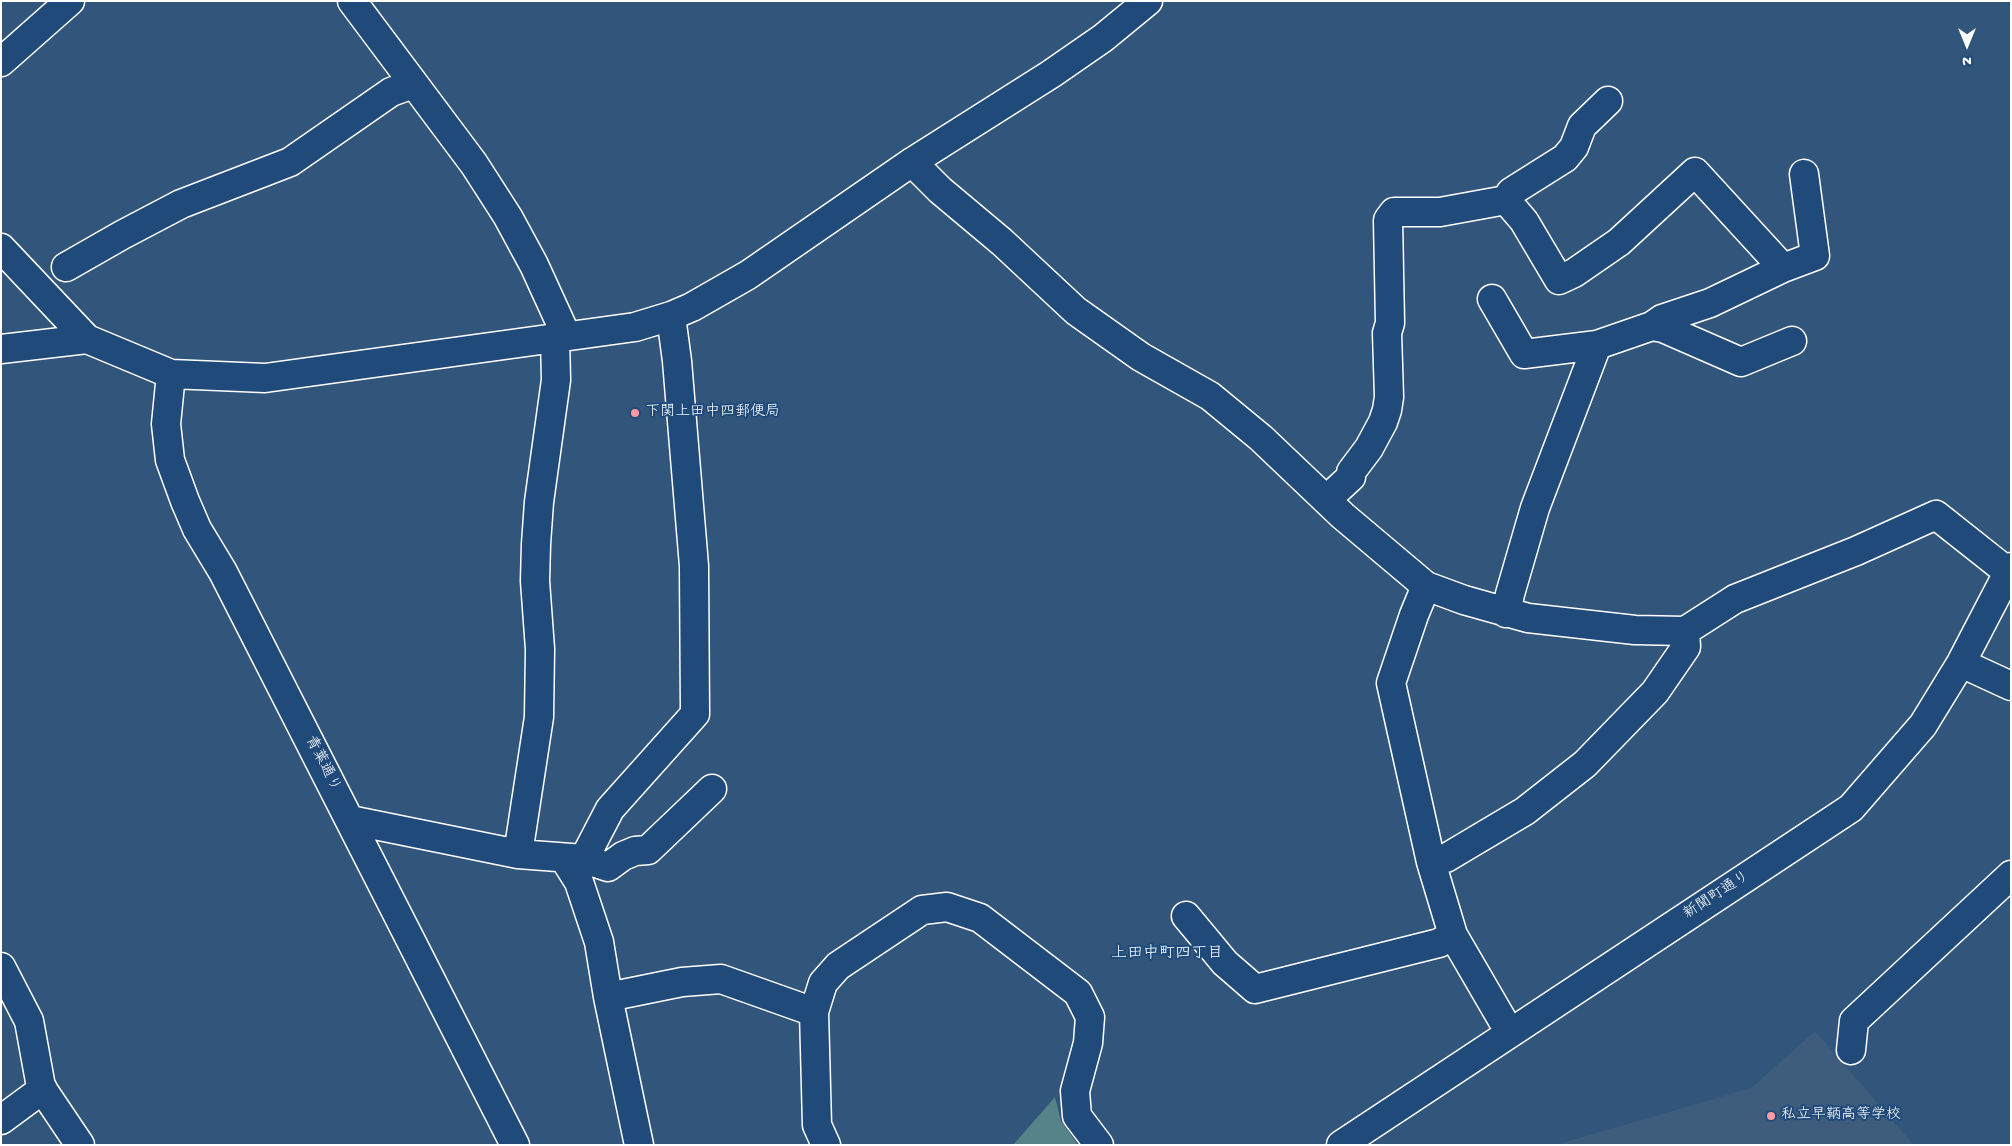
<!DOCTYPE html>
<meta charset="utf-8">
<style>
body{margin:0}
#map{position:relative;width:2012px;height:1146px;overflow:hidden;background:#31557b;font-family:"Gochi Hand",sans-serif}
canvas{display:block}
.frame{position:absolute;inset:0;border:2px solid #fff;pointer-events:none}
.north{position:absolute;left:1942px;top:20px;width:50px;height:50px;-webkit-text-stroke:4px #1f4a7a;paint-order:stroke;rotate:180deg;font-size:14px;font-weight:700;line-height:20px;text-align:center;color:#fff}
.north::after{content:'';display:block;margin:auto;width:18px;height:22px;background:#fff;clip-path:polygon(50% 0,100% 100%,50% 72%,0 100%)}
</style>
<div id="map">
<canvas width="2012" height="1146"></canvas>
<div class="frame"></div>
<div class="north">N</div>
</div>
<script>
const g = document.querySelector('canvas').getContext('2d');
g.lineJoin = 'round';
function paint(path, color) { g.fillStyle = color; g.fill(path, 'evenodd'); }
const toPath = rows => new Path2D(rows.map(r => 'M' + r).join(''));
function strokePath(path, color, width, dash) { g.strokeStyle = color; g.lineWidth = width; g.lineCap = dash ? 'butt' : 'round'; g.setLineDash(dash || []); g.stroke(path); }
function write(font, color, halo, rows, align = 'center') {
  g.font = font + ' "Gochi Hand","Klee One",sans-serif'; g.lineWidth = 4; g.setLineDash([]); g.textBaseline = 'middle'; g.strokeStyle = halo; g.fillStyle = color; for (const [text, x, y, turn = 0] of rows) {
    g.save(); g.translate(x, y); g.rotate((+turn || 0) * Math.PI / 180); g.textAlign = isNaN(turn) ? turn : align; if (halo) g.strokeText(text, 0, 0); g.fillText(text, 0, 0); g.restore();
  }
}
paint(toPath([
 [1815,1031,1914,1145,1555,1145,1751,1088]
]), '#3e5c7c');
paint(toPath([
 [1055,1097,1061,1121,1078,1145,1013,1145]
]), '#56828a');
const minor = toPath([
 [352,1,474,164,508,217,534,265,566,335],
 [1,62,70,1],
 [912,162,940,190,1002,242,1076,311,1141,357,1210,396,1261,438,1343,516,1426,586,1464,600,1528,618,1635,630,1685,631,1735,599,1856,551,1936,515,2008,572],
 [1506,200,1511,192,1565,158,1574,147,1582,126,1608,101],
 [1,248,87,339,171,374,265,378,635,327,671,316,692,307,748,275,912,162,1051,74,1103,38,1148,1],
 [66,267,122,235,181,204,290,162,391,92,413,84],
 [1783,268,1815,256,1804,174],
 [1652,326,1663,328,1741,362,1792,341],
 [1,349,87,339],
 [171,374,166,424,170,460,185,501,197,529,223,572,515,1145],
 [1326,500,1351,477,1351,472,1369,448,1383,422,1387,410,1389,397,1387,333,1390,323,1388,220,1394,212,1440,212,1506,200,1524,221,1559,280,1574,273,1619,242,1695,172,1783,268,1710,303,1662,319,1652,326,1597,345,1524,354,1492,299],
 [1426,586,1414,615,1391,683,1431,862,1453,935,1510,1033],
 [1506,613,1510,594,1535,508,1597,345],
 [1961,663,2011,686],
 [350,820,518,854,584,859,608,867,623,856,635,851,648,850,712,789],
 [518,854,539,717,540,649,535,581,536,544,539,502,556,380,555,337],
 [564,858,579,882,599,942,608,997,639,1145],
 [584,859,610,809,695,714,694,566,677,361,671,316],
 [1431,862,1446,858,1525,811,1585,764,1655,692,1686,647,1685,631],
 [1186,916,1225,963,1255,989,1439,943,1453,935],
 [1,967,29,1021,41,1087,80,1145],
 [608,997,682,982,721,979,814,1012],
 [1851,1050,1854,1021,2011,875],
 [1,1120,43,1089],
 [826,1145,817,1125,814,1012,823,983,838,966,922,910,947,907,980,918,1078,993,1090,1017,1088,1043,1075,1091,1077,1116,1099,1145],
 [1341,1145,1851,808,1923,725,1961,663,2011,567]
]);
strokePath(minor, '#fff', 31);
strokePath(minor, '#1f4a7a', 28);
for (const [x, y, r, color] of [
 [635,413,5,"#ff9aa2"],
 [1771,1116,5,"#ff9aa2"]
]) { const dot = new Path2D(); dot.arc(x, y, r, 0, 2 * Math.PI); g.fillStyle = color; g.fill(dot); strokePath(dot, '#1f4a7a', 2); }
write('15px', '#fff', '#1f4a7a', [
 ["下関上田中四郵便局",645,413],
 ["私立早鞆高等学校",1781,1116]
], 'left');
write('15px', '#fff', '#1f4a7a', [
 ["青葉通り",322,764,63],
 ["新聞町通り",1717,896,-33]
]);
write('16px', '#fff', '#1f4a7a', [
 ["上田中町四丁目",1167,955]
]);
</script>
